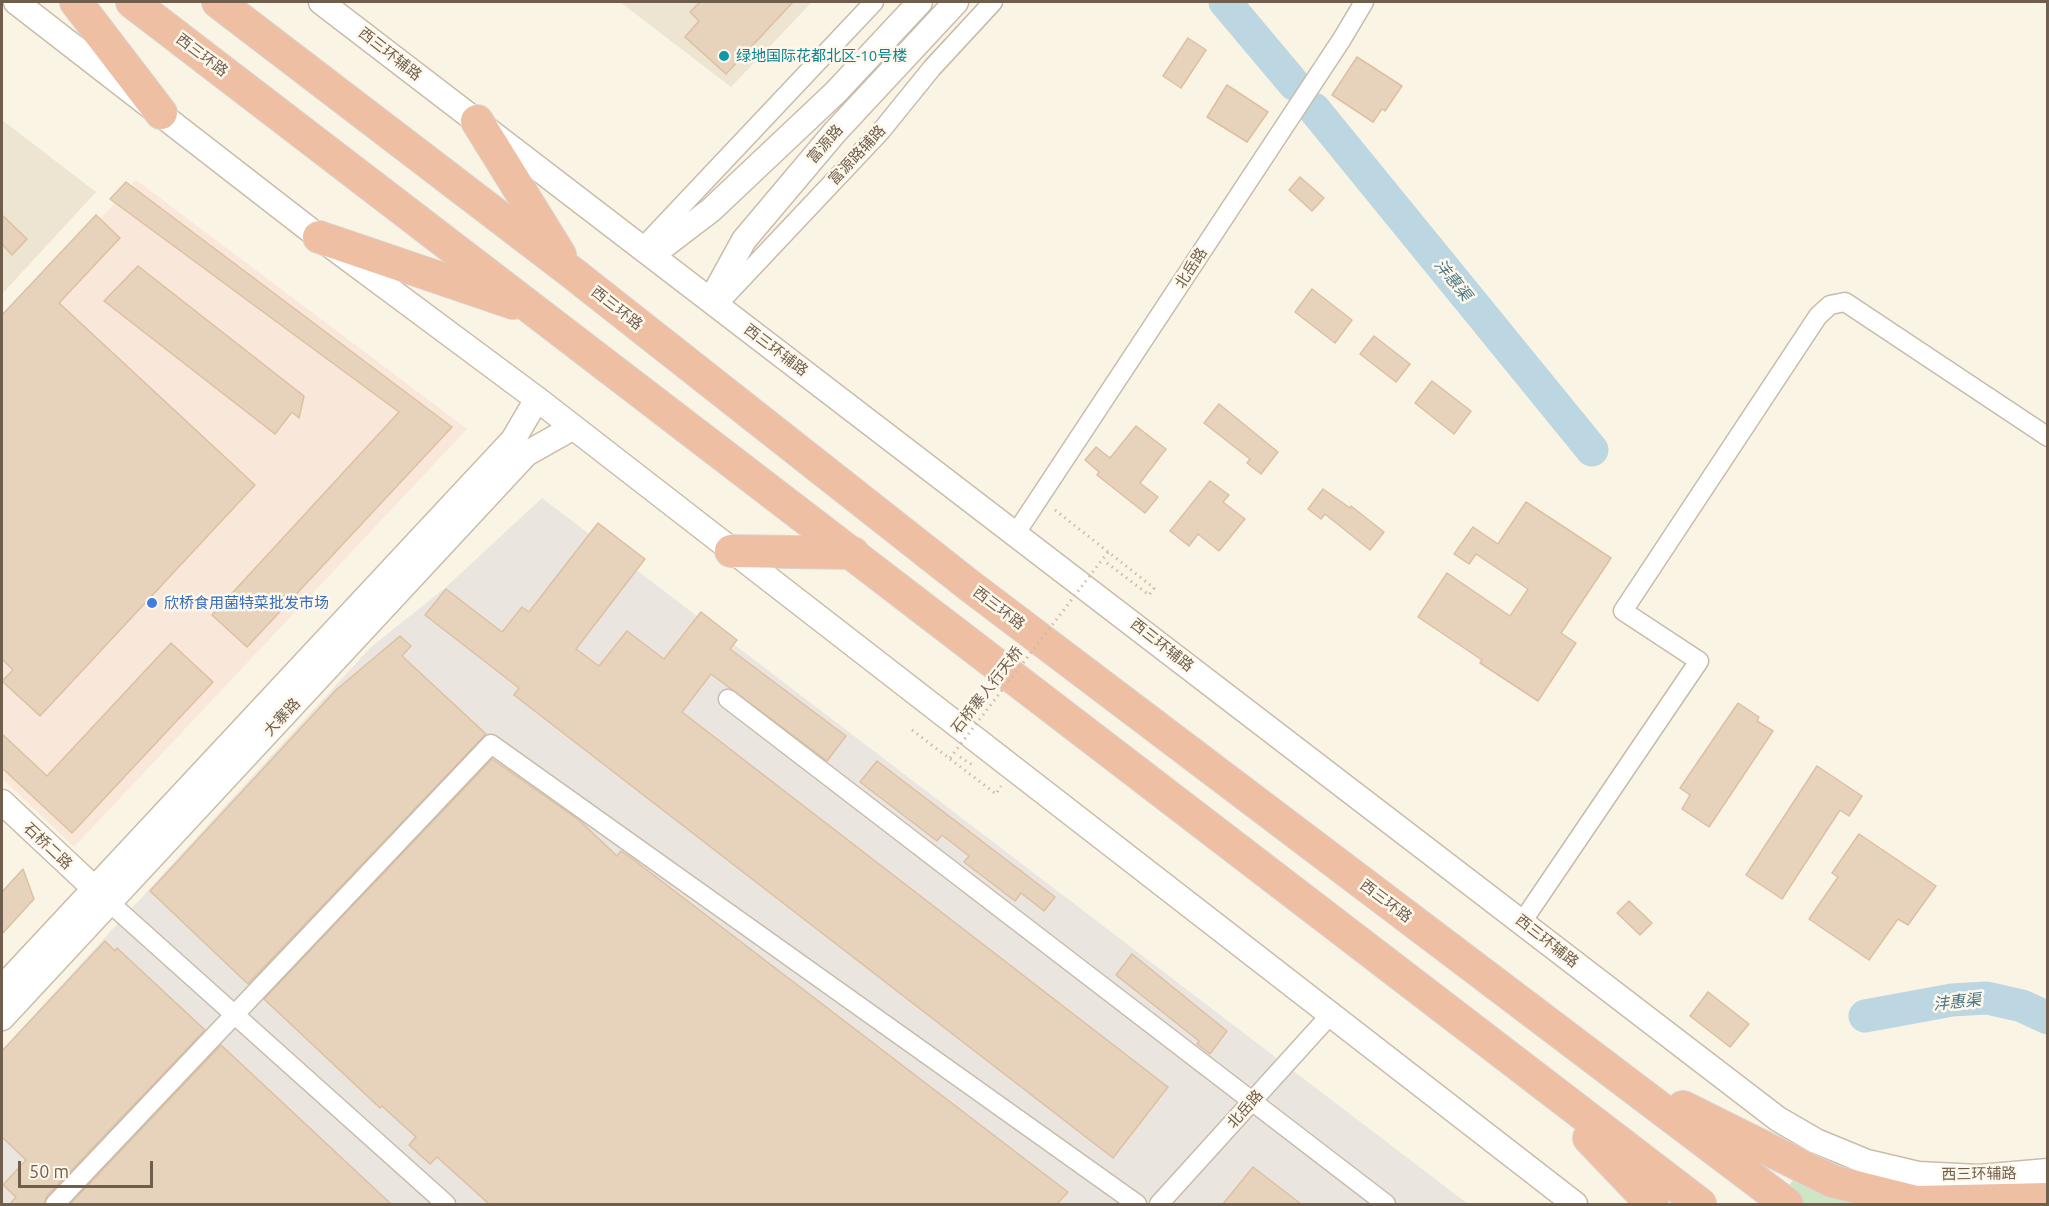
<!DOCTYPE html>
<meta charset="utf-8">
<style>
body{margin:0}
#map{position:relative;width:2049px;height:1206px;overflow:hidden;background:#faf4e5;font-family:Ubuntu,sans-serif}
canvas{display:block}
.frame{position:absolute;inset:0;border:3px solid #705e4d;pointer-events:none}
.scale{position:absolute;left:18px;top:1161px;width:135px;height:27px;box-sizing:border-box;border:3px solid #705e4d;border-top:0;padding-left:8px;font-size:18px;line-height:21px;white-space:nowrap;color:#705e4d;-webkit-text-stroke:4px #fdf8eb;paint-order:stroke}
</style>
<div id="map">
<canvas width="2049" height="1206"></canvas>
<div class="frame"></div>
<div class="scale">50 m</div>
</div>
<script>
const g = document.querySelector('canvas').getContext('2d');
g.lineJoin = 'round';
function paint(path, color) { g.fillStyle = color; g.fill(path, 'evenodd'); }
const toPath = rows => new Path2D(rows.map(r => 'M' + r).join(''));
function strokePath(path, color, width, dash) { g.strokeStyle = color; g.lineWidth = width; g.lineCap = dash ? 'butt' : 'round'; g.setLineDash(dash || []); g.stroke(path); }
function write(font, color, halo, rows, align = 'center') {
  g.font = font + ' Ubuntu,"Noto Sans SC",sans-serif'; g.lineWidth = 5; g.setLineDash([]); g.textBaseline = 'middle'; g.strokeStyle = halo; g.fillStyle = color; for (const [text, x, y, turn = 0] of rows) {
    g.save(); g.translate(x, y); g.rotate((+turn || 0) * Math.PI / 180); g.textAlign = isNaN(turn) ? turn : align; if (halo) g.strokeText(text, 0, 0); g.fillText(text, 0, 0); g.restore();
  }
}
paint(toPath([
 [620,2,812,2,731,87],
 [2,120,96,192,2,294]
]), '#eee4d2');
paint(toPath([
 [136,180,467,429,74,847,2,778,2,327]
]), '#f9e7da');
paint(toPath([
 [542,498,1468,1204,2,1204,2,1050,371,647,445,588]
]), '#eae6df');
paint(toPath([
 [1793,1180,1863,1204,1776,1204]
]), '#cfe6c5');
strokePath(toPath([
 [1225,2,1294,84],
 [1314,109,1592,450],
 [1865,1016,1952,1000,1987,998,2022,1006,2048,1018]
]), '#bcd7e1', 33);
const building = toPath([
 [700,2,793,2,726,74,685,37,699,21,690,12,700,2],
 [1188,38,1206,50,1181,88,1163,76,1188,38],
 [1357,57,1402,86,1385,111,1382,109,1373,122,1332,95,1357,57],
 [1227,85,1268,112,1247,142,1207,117,1227,85],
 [1300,177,1324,198,1312,211,1289,190,1300,177],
 [126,182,452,427,247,647,212,615,399,412,110,199,126,182],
 [2,215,27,239,12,255,2,244,2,215],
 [96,215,120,238,59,303,255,485,40,716,2,681,13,670,2,659,2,315,96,215],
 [138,266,304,396,299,418,292,412,275,434,104,301,138,266],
 [1312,289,1352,320,1335,343,1295,312,1312,289],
 [1374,336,1410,364,1396,382,1360,354,1374,336],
 [1432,381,1471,411,1454,434,1415,403,1432,381],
 [1219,404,1278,452,1261,474,1247,463,1250,459,1204,423,1219,404],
 [1136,426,1166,449,1140,483,1158,497,1145,513,1097,475,1099,472,1085,460,1096,447,1110,458,1136,426],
 [1210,481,1229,495,1223,502,1245,519,1219,551,1198,534,1189,546,1170,531,1210,481],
 [1323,489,1350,508,1351,506,1384,532,1370,550,1325,514,1321,519,1308,509,1323,489],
 [1526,502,1611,558,1561,633,1576,643,1538,701,1480,663,1482,660,1418,617,1447,573,1510,616,1528,589,1476,554,1469,564,1454,554,1473,527,1498,544,1526,502],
 [598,523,645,559,576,649,599,666,627,631,664,659,701,612,737,640,730,649,846,736,827,761,711,674,682,712,1168,1087,1113,1158,514,695,519,688,425,615,446,589,502,632,522,607,529,612,598,523],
 [400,636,411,646,402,656,486,734,248,984,150,891,336,690,400,636],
 [171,643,213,682,72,833,2,768,2,734,47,776,171,643],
 [1738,703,1759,717,1757,721,1773,731,1709,827,1682,809,1690,795,1680,788,1738,703],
 [492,759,579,820,617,856,621,851,634,860,1068,1192,1057,1204,489,1204,437,1157,430,1164,409,1145,416,1137,382,1106,380,1108,264,999,492,759],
 [877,761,1055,897,1044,911,1021,893,1015,901,964,862,969,856,942,835,937,841,860,782,877,761],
 [1817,766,1862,796,1849,816,1840,810,1782,899,1746,875,1817,766],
 [1859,834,1936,886,1908,925,1898,919,1869,960,1809,919,1838,877,1832,873,1859,834],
 [23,869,34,899,2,934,2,892,23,869],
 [1629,901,1652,923,1640,935,1617,913,1629,901],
 [105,941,115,951,117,948,205,1030,47,1196,44,1204,10,1204,16,1197,3,1185,26,1160,2,1137,2,1051,105,941],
 [1132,954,1227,1031,1210,1054,1197,1044,1199,1041,1116,975,1132,954],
 [1708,992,1749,1024,1730,1047,1690,1016,1708,992],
 [221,1045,391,1204,70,1204,221,1045],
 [1253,1167,1301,1204,1223,1204,1253,1167]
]);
paint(building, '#e7d2bb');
strokePath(building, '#ddc0a2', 1.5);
const street = toPath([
 [642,248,874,2],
 [717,305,881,131,932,68,993,2],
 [1016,533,1342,39,1364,2],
 [728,699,1386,1204],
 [101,895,446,1204],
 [1522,922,1699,661,1623,611,1818,316,1830,305,1845,302,2048,437],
 [55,1204,491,744,1137,1204],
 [1159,1204,1332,1013]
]);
const secondary = toPath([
 [16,2,319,237,537,399,1575,1204],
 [321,2,1778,1119,1816,1141,1867,1162,1918,1174,1979,1177,2048,1171],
 [652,255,711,210,836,92,920,2],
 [711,300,744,240,835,132,956,2],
 [2,802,95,889],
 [2,988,513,440,537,399],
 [2,1018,526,454,572,428]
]);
const highway = toPath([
 [76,2,161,113],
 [132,2,1700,1204],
 [218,2,570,271,970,586,1787,1204],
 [477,121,560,255],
 [319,237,513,303],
 [731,551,853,553],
 [1683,1107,1832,1181,1916,1202,2048,1199],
 [1589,1138,1652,1204]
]);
strokePath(street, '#c7bbab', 21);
strokePath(secondary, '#cabca9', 27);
strokePath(highway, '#dad5d1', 34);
strokePath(toPath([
 [1055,510,1154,588,1149,595,1107,563],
 [912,730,996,794,1001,786],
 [960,757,974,766]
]), '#d1bba3', 3, [1.5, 4.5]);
strokePath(street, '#fff', 18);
strokePath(secondary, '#fff', 24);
strokePath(highway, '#eebfa3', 32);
strokePath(toPath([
 [950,758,1109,551]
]), '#d1bba3', 3, [1.5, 4.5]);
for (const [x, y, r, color] of [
 [724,56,6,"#0f9aa8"],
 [152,603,6,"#3f7fe0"]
]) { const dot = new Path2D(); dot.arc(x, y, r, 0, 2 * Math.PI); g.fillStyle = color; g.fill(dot); strokePath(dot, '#fdf8eb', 2); }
write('15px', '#705e4d', '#fdf8eb', [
 ["西三环辅路",390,54,38],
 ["西三环路",202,55,37],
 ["富源路",825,144,-49],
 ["富源路辅路",857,155,-47],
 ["北岳路",1191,268,-57],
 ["西三环路",617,308,38],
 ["西三环辅路",776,350,37],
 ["西三环路",999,608,37],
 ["西三环辅路",1162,645,38],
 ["石桥寨人行天桥",987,690,-52],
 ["大寨路",282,717,-47],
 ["石桥二路",48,846,43],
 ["西三环路",1386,901,37],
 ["西三环辅路",1547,941,38],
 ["北岳路",1245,1109,-48],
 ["西三环辅路",1979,1174,-1]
]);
write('15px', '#0d838f', '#fdf8eb', [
 ["绿地国际花都北区-10号楼",736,56]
], 'left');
write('15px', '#366cbe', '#fdf8eb', [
 ["欣桥食用菌特菜批发市场",164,603]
], 'left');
write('italic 16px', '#4c7788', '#fdf8eb', [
 ["沣惠渠",1453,280,51],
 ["沣惠渠",1957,1002,-6]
]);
</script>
